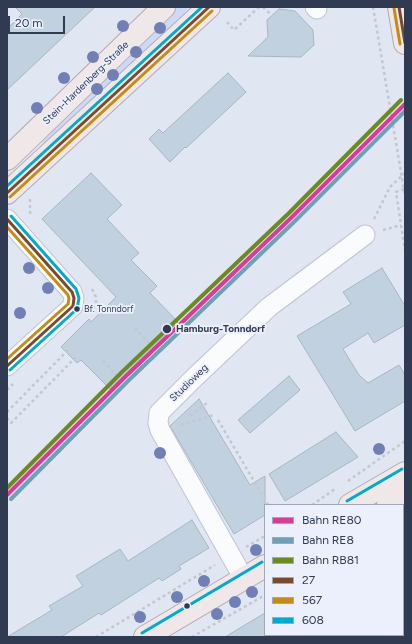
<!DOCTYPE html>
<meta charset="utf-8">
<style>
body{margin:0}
#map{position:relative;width:412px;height:644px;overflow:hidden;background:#e0e6f2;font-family:Figtree,sans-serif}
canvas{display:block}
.frame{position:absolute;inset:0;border:8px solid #303a51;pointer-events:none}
.legend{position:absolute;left:264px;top:504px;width:140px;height:132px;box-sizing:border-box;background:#ebf0fc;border:1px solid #a0a7b8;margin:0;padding:5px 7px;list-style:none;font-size:12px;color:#303a51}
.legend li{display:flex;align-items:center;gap:8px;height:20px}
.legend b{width:20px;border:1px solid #a0a7b8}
.scale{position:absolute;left:8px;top:16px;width:57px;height:18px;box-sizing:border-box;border:2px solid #303a51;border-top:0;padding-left:5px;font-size:12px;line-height:14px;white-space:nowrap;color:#303a51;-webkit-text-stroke:3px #ebf0fc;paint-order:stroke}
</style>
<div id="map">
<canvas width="412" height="644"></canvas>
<div class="frame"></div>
<ul class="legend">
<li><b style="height:5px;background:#d83c96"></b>Bahn RE80</li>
<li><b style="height:5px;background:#6ea0b6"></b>Bahn RE8</li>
<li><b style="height:5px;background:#6a8a22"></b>Bahn RB81</li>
<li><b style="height:5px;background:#7a4b2a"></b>27</li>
<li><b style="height:5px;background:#c58b14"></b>567</li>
<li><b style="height:5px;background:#00a9ce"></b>608</li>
</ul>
<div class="scale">20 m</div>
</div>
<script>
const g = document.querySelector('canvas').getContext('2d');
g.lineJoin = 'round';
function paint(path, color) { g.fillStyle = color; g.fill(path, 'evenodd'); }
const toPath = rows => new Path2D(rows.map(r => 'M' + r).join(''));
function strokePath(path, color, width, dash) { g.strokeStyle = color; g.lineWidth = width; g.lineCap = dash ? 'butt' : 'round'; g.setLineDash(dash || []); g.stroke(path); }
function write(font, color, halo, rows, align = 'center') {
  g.font = font + ' Figtree,sans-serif'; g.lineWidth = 3.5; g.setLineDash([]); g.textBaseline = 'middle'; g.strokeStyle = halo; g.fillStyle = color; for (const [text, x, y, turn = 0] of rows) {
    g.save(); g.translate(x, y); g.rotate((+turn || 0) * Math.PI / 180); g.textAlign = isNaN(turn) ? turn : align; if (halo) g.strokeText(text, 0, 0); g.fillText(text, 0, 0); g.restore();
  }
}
paint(toPath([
 [176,7,189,7,176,23,44,143,37,140]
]), '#cddaf7');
const building = toPath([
 [15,7,95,7,7,90,7,29,22,14,15,7],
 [279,9,295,11,313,30,314,45,301,57,248,56,268,37,267,20,279,9],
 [228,73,246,92,186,148,185,147,170,162,149,139,159,129,163,133,228,73],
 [91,173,122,205,107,219,139,253,131,260,157,286,150,293,178,322,110,389,81,360,77,363,61,347,89,319,91,322,116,297,42,219,91,173],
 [382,268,405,306,405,325,374,343,368,333,343,349,359,375,368,383,399,365,405,375,405,401,355,431,297,336,351,304,343,292,382,268],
 [289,376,300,390,250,433,238,420,289,376],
 [199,399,250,485,265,476,265,515,234,534,170,426,199,399],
 [336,432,358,457,285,501,269,474,336,432],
 [192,520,209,548,179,566,181,569,162,581,159,578,101,615,99,613,61,637,7,637,52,610,49,606,83,586,76,576,120,549,128,561,192,520],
 [265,613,265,637,225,637,265,613]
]);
paint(building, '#c2d1e0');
strokePath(building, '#a9b5c3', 1);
const minor = toPath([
 [315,7,317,9],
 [7,219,72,292,74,298,73,306,7,366],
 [244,579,160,430,158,423,159,413,194,378,269,307,365,235]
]);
const major = toPath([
 [399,7,405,43],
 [7,159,164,7],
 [7,193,209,7],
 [350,505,405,473],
 [388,505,405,497],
 [145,637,265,566]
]);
strokePath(minor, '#bcc4d5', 21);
strokePath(major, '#b6aab0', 24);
strokePath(toPath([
 [263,7,268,12,273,15],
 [373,7,405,196],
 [227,22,234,30,259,7],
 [404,189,396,192,405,251],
 [30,199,30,212,31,216],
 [374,219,390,187],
 [383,230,401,225],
 [92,289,96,297,96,302,93,307],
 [135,328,152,346],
 [103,361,119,378],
 [7,390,13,384],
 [7,412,68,350],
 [190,416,207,403],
 [7,418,11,423,76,357],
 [218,420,268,505],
 [181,425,214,415],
 [348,481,405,441],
 [312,505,335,489],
 [403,523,405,523],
 [246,547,265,536],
 [96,637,215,565],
 [192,637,265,595]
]), '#c4c8cd', 2.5, [3, 3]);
strokePath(minor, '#fafbfd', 19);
strokePath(major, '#efe7e8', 22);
strokePath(toPath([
 [390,187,405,173]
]), '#c4c8cd', 2.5, [3, 3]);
strokePath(toPath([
 [399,7,405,43],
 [7,193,209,7],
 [7,219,72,292,74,298,73,306,7,366]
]), '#7a4b2a', 3);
strokePath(toPath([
 [394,8,400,44],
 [10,197,212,11],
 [7,227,68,295,69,299,68,304,7,359]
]), '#c58b14', 3);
strokePath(toPath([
 [7,186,202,7],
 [10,370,77,309,79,298,76,289,11,216],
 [347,501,402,469],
 [142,633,262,562]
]), '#00a9ce', 3);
strokePath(toPath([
 [7,495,126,376,291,218,405,104]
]), '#d83c96', 4);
strokePath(toPath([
 [11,499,129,380,294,222,405,111]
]), '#6ea0b6', 4);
strokePath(toPath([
 [7,488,122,372,288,214,401,100]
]), '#6a8a22', 4);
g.fillStyle = '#7080b6';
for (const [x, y] of [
 [123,26],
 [160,28],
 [136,52],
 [93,57],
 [113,75],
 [64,78],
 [97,89],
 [37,108],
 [29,268],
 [48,288],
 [20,313],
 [379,449],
 [160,453],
 [256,550],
 [204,581],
 [252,592],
 [177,597],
 [235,602],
 [217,614],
 [140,617]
]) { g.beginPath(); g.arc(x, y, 6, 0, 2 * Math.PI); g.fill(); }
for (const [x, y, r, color] of [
 [77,309,3.5,"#303a51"],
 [167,329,5,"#303a51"],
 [187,606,3.5,"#303a51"]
]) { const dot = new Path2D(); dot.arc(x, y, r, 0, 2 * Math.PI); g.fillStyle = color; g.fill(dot); strokePath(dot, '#ebf0fc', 1.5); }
write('9px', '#303a51', '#ebf0fc', [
 ["Bf. Tonndorf",84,309]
], 'left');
write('10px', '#303a51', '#ebf0fc', [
 ["Stein-Hardenberg-Straße",86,83,-44],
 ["Studioweg",189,383,-44]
]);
write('bold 10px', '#303a51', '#ebf0fc', [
 ["Hamburg-Tonndorf",176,329]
], 'left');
</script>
